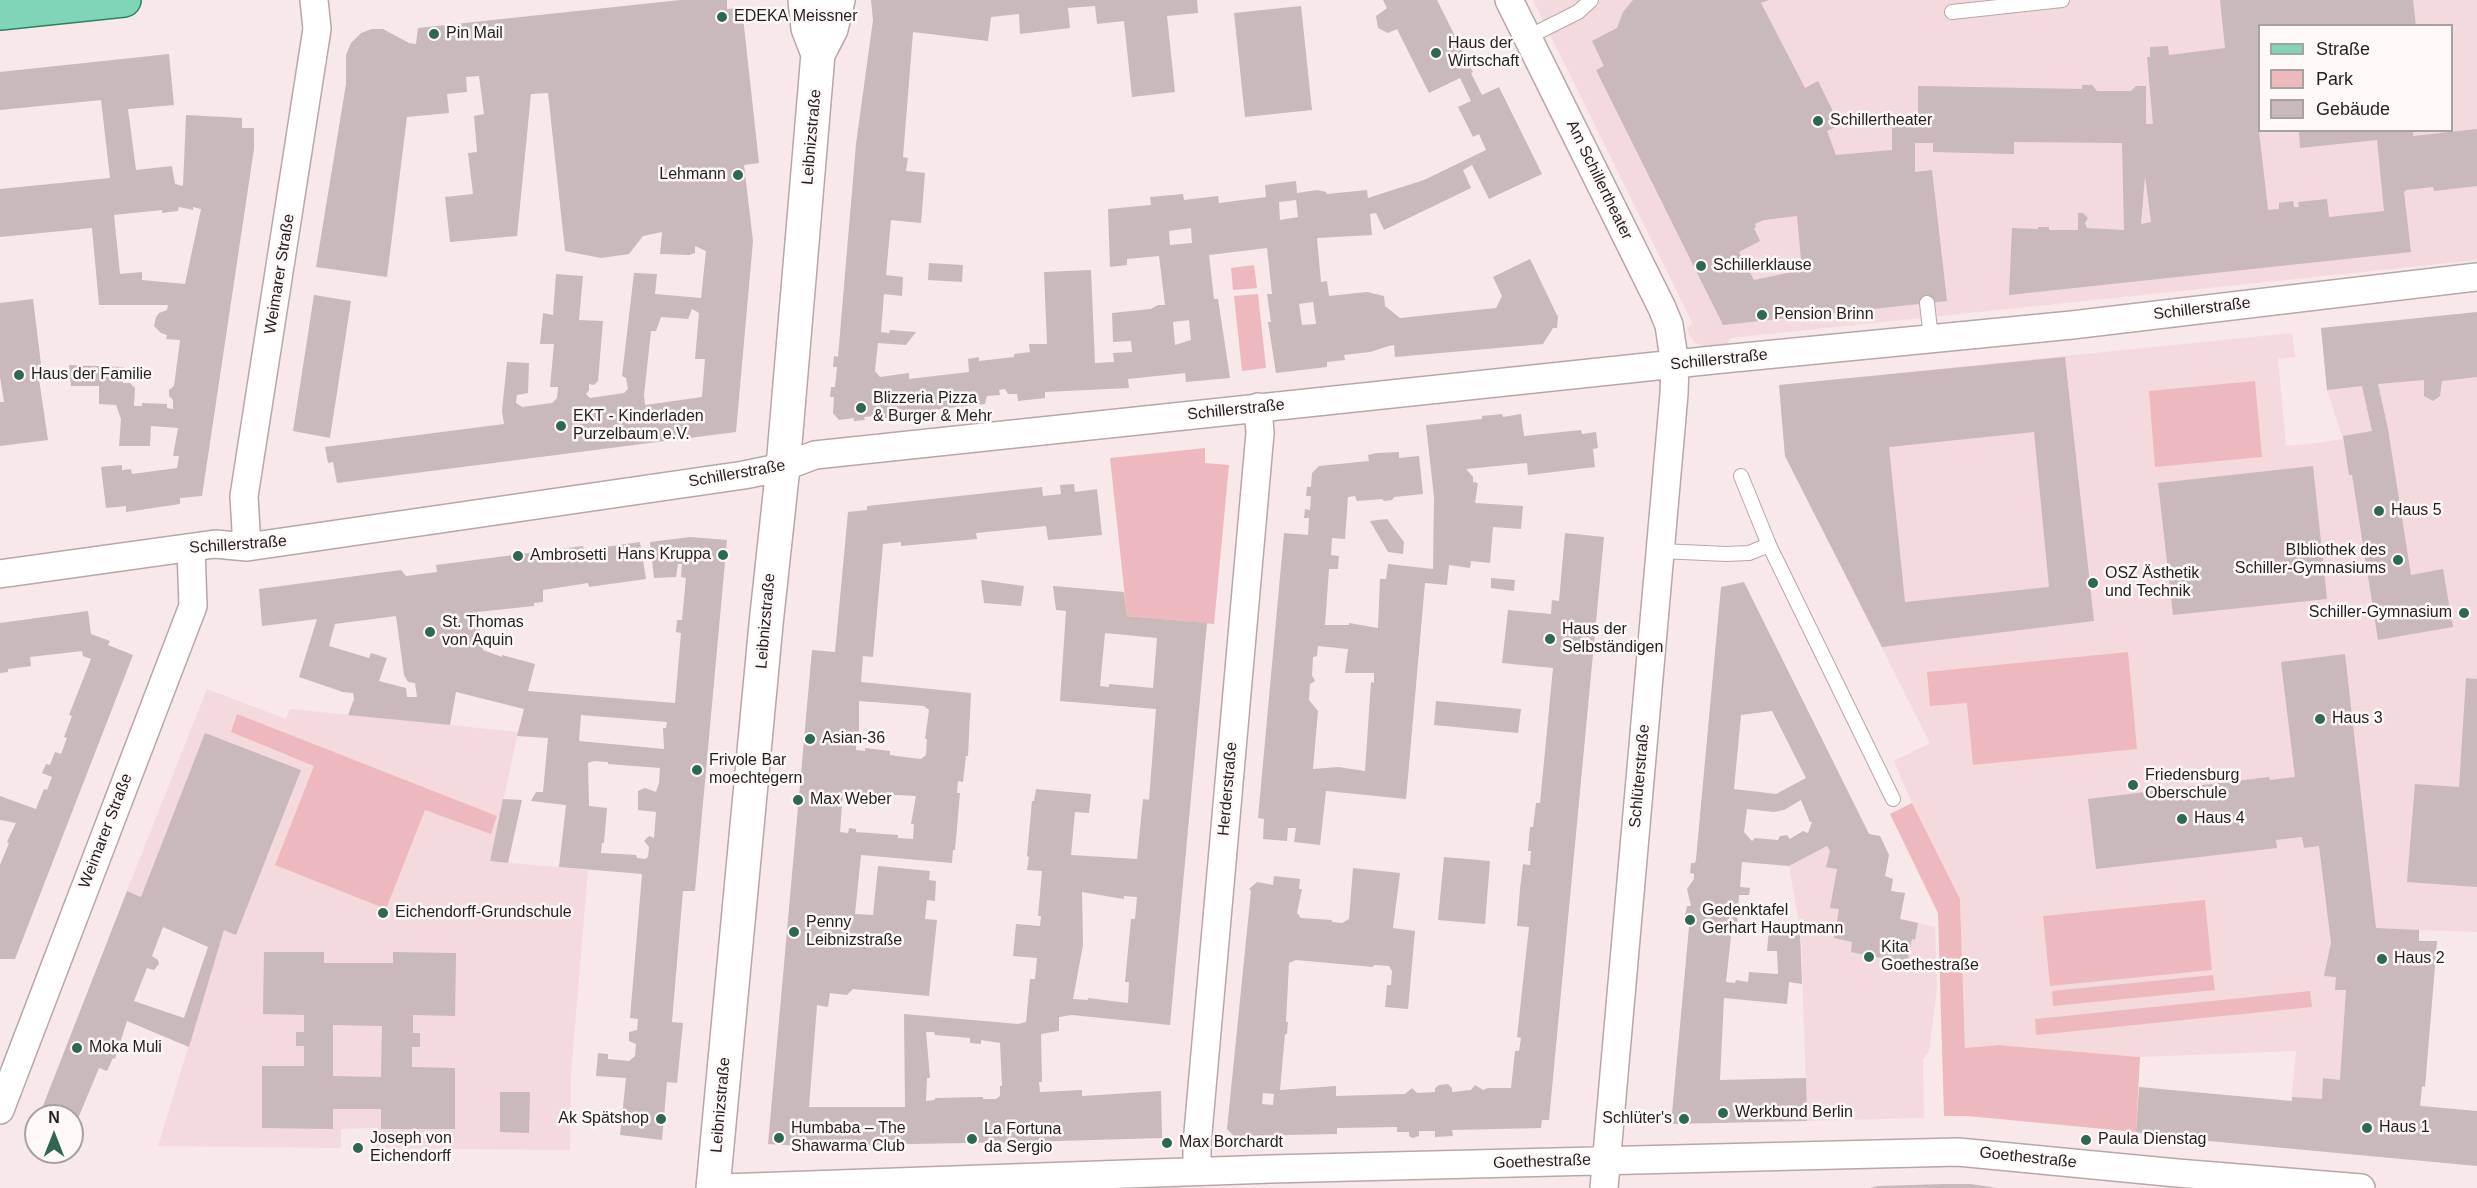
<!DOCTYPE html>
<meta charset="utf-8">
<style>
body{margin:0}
#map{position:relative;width:2477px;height:1188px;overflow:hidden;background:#f8e8e9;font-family:Arial,sans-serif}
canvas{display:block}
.legend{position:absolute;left:2258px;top:24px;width:195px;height:108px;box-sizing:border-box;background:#fff8f8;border:2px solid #a8a1a1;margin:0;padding:8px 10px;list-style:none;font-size:18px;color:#251f1f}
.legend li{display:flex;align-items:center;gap:12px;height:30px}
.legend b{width:30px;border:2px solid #a8a1a1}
.north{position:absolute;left:24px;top:1104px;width:60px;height:60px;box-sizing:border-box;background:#fff8f8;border:2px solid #a8a1a1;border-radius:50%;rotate:0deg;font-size:16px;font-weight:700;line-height:24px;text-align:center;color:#251f1f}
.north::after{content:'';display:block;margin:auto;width:21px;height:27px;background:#2f6851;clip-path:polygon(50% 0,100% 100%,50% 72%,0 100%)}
</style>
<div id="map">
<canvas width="2477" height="1188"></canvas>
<ul class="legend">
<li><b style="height:8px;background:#80d5b8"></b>Straße</li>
<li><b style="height:16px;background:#eeb9be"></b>Park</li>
<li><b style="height:16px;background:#c9b9ba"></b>Gebäude</li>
</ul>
<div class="north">N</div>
</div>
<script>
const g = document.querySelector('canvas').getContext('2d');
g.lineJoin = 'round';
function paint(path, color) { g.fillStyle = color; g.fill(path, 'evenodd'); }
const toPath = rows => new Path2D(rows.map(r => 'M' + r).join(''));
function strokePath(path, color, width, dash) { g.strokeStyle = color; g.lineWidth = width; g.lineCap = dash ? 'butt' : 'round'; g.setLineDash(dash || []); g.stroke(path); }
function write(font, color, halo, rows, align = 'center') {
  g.font = font + ' Arial,sans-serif'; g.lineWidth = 5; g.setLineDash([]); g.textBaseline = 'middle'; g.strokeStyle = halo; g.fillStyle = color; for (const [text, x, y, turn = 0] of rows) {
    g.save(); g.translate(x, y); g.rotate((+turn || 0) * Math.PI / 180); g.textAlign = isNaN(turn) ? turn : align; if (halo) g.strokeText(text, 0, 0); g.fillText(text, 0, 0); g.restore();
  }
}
paint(toPath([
 [1533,0,2477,0,2477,260,1730,338,1727,346,1706,348,1695,343,1690,336,1687,328,1693,324],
 [2260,26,2452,26,2452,130,2260,130],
 [2477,312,2477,932,2419,930,2419,941,2437,941,2425,1087,2422,1087,2420,1105,2447,1109,2287,1148,2296,1051,2140,1057,1998,1045,1965,1048,1960,899,1912,803,1894,761,1930,743,1785,456,1779,385,2292,333,2295,357,2278,359,2286,446,2310,444,2343,439,2327,390,2321,328],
 [207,689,286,719,290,709,518,732,490,861,588,870,571,1073,570,1150,373,1148,373,1128,341,1129,341,1148,158,1146,224,930,127,891],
 [1865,826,1869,834,1880,836,1889,855,1885,876,1893,879,1891,891,1905,893,1900,919,1935,927,1937,988,1929,1051,1923,1059,1924,1118,1807,1121,1801,935,1789,866]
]), '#f4dadc');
paint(toPath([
 [1254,265,1257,288,1233,290,1231,268],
 [1258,294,1266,368,1242,371,1234,296],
 [2255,381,2262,457,2155,467,2149,391],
 [1205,448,1205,463,1229,465,1214,624,1127,616,1110,458],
 [2128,652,2137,749,1973,765,1967,703,1930,706,1927,672],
 [237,714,497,816,491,834,425,810,386,909,275,865,314,766,231,732],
 [1912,803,1960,899,1965,1048,1998,1045,2140,1057,2136,1132,1967,1116,1944,1116,1938,913,1890,814],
 [2205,900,2212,970,2050,986,2043,916],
 [2213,975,2215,990,2053,1006,2052,991],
 [2310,991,2312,1007,2036,1035,2035,1019]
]), '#eeb9be');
paint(toPath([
 [680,0,727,0,727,9,742,8,759,163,744,165,753,241,736,432,337,483,333,462,328,463,325,447,504,424,502,411,507,362,529,363,528,393,517,395,516,403,522,407,552,403,557,398,558,387,550,387,554,344,540,344,543,313,553,315,556,274,583,276,579,320,603,321,598,381,594,385,589,384,589,390,586,394,590,398,624,393,628,389,626,378,622,376,634,273,657,274,655,294,701,298,706,251,695,246,695,253,689,255,660,254,662,232,643,236,629,254,601,258,565,251,548,93,531,94,517,236,450,242,445,197,473,194,468,153,477,152,474,116,484,114,479,76,466,77,467,92,447,94,449,113,407,117,387,277,316,267,346,84,346,55,351,43,361,33,372,29,383,29,409,43,416,44,418,28],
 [692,309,699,313,695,359,705,359,702,397,645,405,644,395,651,331,656,331,661,317,688,319],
 [871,0,1197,0,1198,13,1167,16,1175,92,1132,97,1124,21,1097,24,1095,6,1068,8,1070,28,1020,34,1019,14,991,17,988,41,913,32,903,157,908,158,906,171,925,173,921,223,891,220,886,275,903,277,902,296,884,294,881,332,889,333,890,330,916,332,906,345,878,343,875,371,880,377,909,373,909,379,969,372,968,359,979,357,979,361,1014,357,1014,354,1030,352,1029,344,1047,344,1044,272,1091,270,1095,363,1114,362,1113,353,1132,352,1131,341,1113,342,1112,313,1151,309,1158,305,1165,305,1159,256,1127,259,1127,265,1110,267,1108,209,1151,205,1150,197,1183,194,1184,200,1218,196,1219,203,1266,197,1265,185,1296,181,1297,193,1317,190,1326,192,1327,194,1367,190,1368,198,1424,180,1486,150,1479,134,1473,137,1458,107,1471,101,1460,78,1429,93,1397,29,1388,33,1378,28,1376,16,1387,8,1383,0,1437,0,1473,72,1471,73,1482,95,1499,87,1542,174,1489,199,1472,165,1463,170,1471,188,1384,230,1376,213,1370,214,1372,235,1317,238,1321,282,1327,281,1329,296,1367,292,1384,296,1385,306,1400,318,1496,308,1502,296,1493,277,1530,259,1558,317,1557,328,1553,328,1543,344,1395,357,1394,345,1389,346,1370,352,1344,355,1345,360,1327,362,1327,367,1276,373,1268,322,1271,322,1267,294,1272,294,1267,248,1209,255,1214,299,1218,299,1230,378,1186,382,1185,373,1128,379,1129,388,1045,392,1045,398,1018,401,1017,394,1008,394,1005,389,999,390,1000,395,987,396,985,404,894,414,895,417,884,418,884,415,864,417,865,420,854,421,854,418,839,420,833,413,834,397,830,397,831,387,835,387,837,367,833,367,834,356,838,357,856,144,873,20],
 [1296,200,1298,217,1280,220,1279,202],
 [1191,228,1192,243,1170,245,1169,231],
 [1313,302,1316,324,1302,325,1299,304],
 [1189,320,1191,340,1175,345,1173,322],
 [1633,0,1769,0,1761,3,1805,88,1818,81,1840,125,1827,131,1836,155,1892,150,1892,122,1916,122,1916,126,1918,126,1918,86,2082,89,2082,85,2092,85,2097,91,2131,91,2136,86,2146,86,2146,124,2153,124,2147,57,2150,57,2150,47,2168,46,2169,55,2225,48,2220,0,2413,0,2416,26,2259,26,2259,131,2268,210,2279,209,2279,203,2293,201,2294,207,2299,207,2298,202,2327,199,2329,217,2384,211,2377,140,2300,148,2299,130,2413,130,2413,136,2477,129,2477,186,2434,191,2433,187,2406,190,2404,192,2411,252,2009,295,2012,228,2038,229,2038,227,2049,227,2049,230,2078,230,2078,213,2083,213,2088,218,2085,223,2087,228,2124,230,2122,143,2014,142,2014,154,1933,152,1933,143,1915,143,1915,172,1932,170,1947,301,1723,325,1596,70,1604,66,1592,41,1617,28,1623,12],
 [2145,176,2151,222,2141,224],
 [1797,216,1802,270,1754,280,1739,252,1760,241,1754,228,1756,227,1755,224,1764,220],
 [1301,6,1312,110,1245,117,1234,13],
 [169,54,174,105,128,109,136,170,172,166,175,184,183,186,186,115,242,118,242,128,254,128,254,149,202,496,180,498,180,504,126,512,126,506,106,508,101,467,122,465,122,470,131,469,132,474,177,468,179,456,173,456,178,428,151,426,150,446,119,446,121,419,116,405,99,404,99,386,71,386,69,365,124,367,127,376,123,379,123,383,130,383,135,388,134,406,142,406,142,403,167,404,167,408,173,409,173,400,169,396,169,390,174,386,180,340,166,339,167,335,161,333,154,326,156,317,159,313,167,310,168,305,99,305,92,228,0,237,0,189,110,178,101,100,0,110,0,72],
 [179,207,193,210,193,207,201,209,185,284,142,280,142,272,120,274,114,215,162,210,162,213,178,211],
 [929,263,963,265,962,282,928,280],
 [314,295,351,301,330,438,293,431],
 [33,299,42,372,38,372,48,440,0,446,0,402,4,402,0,377,0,303],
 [2477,312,2477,377,2442,381,2440,396,2433,401,2424,396,2424,380,2378,384,2388,429,2411,575,2443,569,2453,627,2378,640,2352,475,2349,475,2343,436,2372,431,2362,386,2327,390,2321,328],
 [2065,357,2094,621,1882,647,1785,456,1779,385],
 [2034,432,2049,587,1905,602,1889,447],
 [1502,414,1503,417,1521,414,1524,436,1581,430,1582,434,1596,432,1598,448,1593,449,1595,467,1528,475,1527,463,1466,469,1473,477,1473,482,1478,483,1475,503,1523,506,1521,529,1493,527,1490,563,1471,561,1470,568,1449,565,1447,585,1425,583,1406,799,1326,791,1320,845,1294,842,1296,828,1288,828,1287,841,1263,839,1264,819,1258,818,1284,533,1308,535,1309,518,1304,518,1305,509,1310,510,1311,496,1306,496,1307,487,1311,487,1312,473,1319,466,1369,461,1368,455,1377,453,1399,452,1399,458,1419,456,1423,494,1394,497,1392,500,1384,501,1382,499,1357,501,1355,496,1348,497,1345,539,1332,538,1331,555,1339,556,1338,569,1329,569,1325,625,1349,625,1349,623,1378,628,1380,579,1386,579,1388,564,1433,569,1434,497,1426,425,1482,419,1482,416],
 [1318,646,1348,649,1345,673,1374,673,1374,683,1371,682,1365,771,1338,767,1313,769,1318,711,1309,700,1310,684,1315,681,1312,675,1313,657,1317,656],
 [2313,466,2327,599,2173,615,2158,483],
 [1074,484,1075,492,1097,489,1102,535,1048,540,1046,526,976,533,977,539,901,546,901,542,883,544,873,657,863,656,861,682,971,693,968,756,966,756,963,782,958,781,957,793,960,793,955,850,953,850,952,863,861,855,855,914,873,915,878,866,930,871,929,880,936,881,935,901,927,900,925,919,937,920,929,996,853,989,847,995,830,993,828,1007,817,1005,809,1107,905,1107,904,1014,1018,1024,1026,1022,1030,979,1035,979,1037,958,1013,956,1016,924,1040,926,1041,916,1038,916,1042,871,1027,870,1029,857,1027,856,1032,801,1034,801,1036,789,1091,794,1089,813,1075,812,1071,855,1137,859,1143,799,1149,800,1156,709,1060,701,1066,611,1056,610,1053,586,1124,592,1127,616,1207,623,1170,1025,1072,1015,1059,1017,1059,1031,1041,1034,1042,1082,1039,1082,1040,1092,1082,1090,1082,1096,1161,1091,1162,1138,1023,1142,803,1146,768,1144,812,650,835,652,848,512,867,510,867,506,1042,487,1043,496,1061,494,1060,485],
 [1105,633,1157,638,1153,688,1109,684,1109,687,1100,686],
 [859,701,924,706,929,710,925,739,927,739,926,755,921,759,912,758,890,755,890,751,865,748,865,751,856,750,856,740,859,740],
 [843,790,852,790,852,795,860,795,860,793,916,796,911,824,914,824,913,839,898,838,898,835,856,832,856,829,849,828,848,833,840,832],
 [1082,892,1124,899,1124,896,1137,897,1135,919,1131,919,1125,982,1129,982,1128,1003,1088,998,1088,1000,1073,999,1083,945],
 [926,1032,934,1032,935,1035,970,1038,970,1043,981,1044,981,1040,1000,1043,1002,1086,1000,1086,1000,1096,996,1099,983,1099,983,1097,935,1098,935,1100,926,1101,927,1078,930,1078],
 [1387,519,1404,542,1403,554,1388,552,1370,521],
 [1565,533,1604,537,1549,1120,1542,1120,1541,1128,1452,1130,1453,1136,1435,1137,1435,1131,1419,1131,1419,1136,1413,1138,1409,1136,1409,1132,1397,1132,1397,1127,1337,1128,1337,1134,1238,1136,1236,1138,1227,1129,1251,891,1249,889,1257,882,1273,885,1274,876,1300,879,1299,889,1302,889,1297,913,1301,918,1332,920,1332,922,1342,923,1349,919,1353,868,1400,873,1393,928,1415,931,1408,1009,1385,1007,1387,985,1391,985,1392,971,1389,966,1374,965,1373,967,1296,960,1289,963,1286,1022,1288,1022,1287,1034,1285,1034,1280,1090,1336,1086,1336,1096,1405,1094,1412,1088,1417,1093,1435,1092,1435,1088,1439,1085,1448,1084,1452,1088,1452,1092,1471,1090,1475,1085,1483,1090,1488,1088,1511,1088,1515,1051,1519,1051,1521,1038,1517,1037,1529,927,1517,926,1520,889,1523,864,1530,865,1531,851,1528,851,1530,827,1533,827,1536,803,1540,803,1553,668,1502,663,1508,610,1551,614,1552,600,1559,601],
 [1263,1093,1274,1094,1273,1105,1262,1104],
 [690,537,727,540,695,891,683,891,672,1022,683,1023,677,1083,667,1082,662,1140,620,1135,626,1078,596,1076,598,1053,608,1054,608,1059,629,1061,635,1056,636,1044,629,1041,629,1032,637,1030,638,1019,630,1018,642,874,559,867,566,805,531,801,536,792,543,792,548,738,517,736,524,709,456,692,450,725,348,715,354,699,353,693,343,692,299,677,317,619,262,626,259,589,401,570,406,576,437,572,436,565,583,546,584,550,640,542,646,579,589,587,588,583,543,590,543,602,534,603,534,606,477,612,483,650,502,657,502,655,535,664,528,691,675,703,681,633,676,632,677,620,682,620,686,578,681,577,682,564,678,564,676,577,654,578,650,542],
 [396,616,404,675,408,682,415,683,417,697,407,697,406,688,379,681,387,658,371,653,369,658,329,646,335,624],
 [581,715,667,722,666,728,663,728,664,749,579,741],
 [594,761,608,762,608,764,660,768,659,783,656,792,645,788,638,791,638,810,656,812,654,838,649,836,644,841,649,847,648,857,645,859,637,858,636,855,601,853,602,843,604,843,607,808,589,806,588,763],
 [1491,578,1515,580,1514,591,1491,588],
 [981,580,1024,586,1021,606,984,603],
 [1744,582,1869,834,1880,836,1889,855,1885,876,1893,879,1891,891,1905,893,1900,919,1918,923,1915,940,1912,939,1907,963,1851,952,1852,942,1834,938,1839,909,1830,908,1837,869,1826,867,1830,851,1827,846,1789,866,1742,862,1740,887,1750,888,1749,895,1739,895,1737,927,1732,927,1726,982,1735,983,1736,980,1748,982,1749,972,1778,974,1777,951,1767,951,1769,930,1800,932,1802,984,1789,982,1787,1004,1724,998,1720,1080,1806,1078,1807,1121,1671,1124,1690,916,1685,916,1687,906,1691,906,1687,889,1694,879,1694,874,1690,873,1691,863,1695,863,1696,859,1721,587],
 [1772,711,1806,778,1776,794,1734,789,1741,715],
 [1801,800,1810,822,1812,822,1808,833,1803,831,1790,839,1787,835,1780,836,1778,840,1755,838,1752,841,1744,832,1747,809,1774,812,1784,810],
 [88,611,91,634,110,641,108,645,133,655,15,959,0,959,0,865,9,843,7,842,16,823,0,820,0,796,36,809,44,789,47,790,52,777,42,773,46,764,50,765,55,752,61,754,67,738,64,737,72,716,69,715,91,659,83,656,82,651,30,657,31,666,8,669,8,672,0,673,0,623],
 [2345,654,2376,928,2419,930,2419,941,2437,941,2425,1087,2422,1086,2420,1106,2477,1111,2477,1166,2155,1136,2136,1132,2139,1087,2292,1101,2292,1097,2322,1099,2323,1078,2340,1080,2346,990,2335,990,2336,977,2324,976,2331,943,2319,846,2304,848,2302,837,2276,840,2277,848,2096,869,2088,799,2269,777,2270,780,2295,777,2281,662],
 [2466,678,2477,679,2477,887,2407,882,2415,784,2459,787],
 [1436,701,1521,709,1518,733,1434,725],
 [205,733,301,770,236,935,224,930,189,1047,127,1021,115,1059,113,1058,107,1071,99,1068,72,1133,72,1116,39,1116,127,891,141,897],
 [163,927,208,947,184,1018,134,1001,147,968,154,970,159,964,158,960,152,956],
 [503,799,522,800,508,863,490,861],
 [1444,857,1490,861,1485,924,1438,920],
 [264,952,324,952,324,963,393,963,393,952,456,953,455,1016,413,1015,413,1033,420,1033,420,1047,412,1047,412,1067,455,1068,455,1129,381,1129,381,1109,333,1109,333,1129,262,1128,262,1066,304,1066,304,1046,296,1046,296,1032,304,1032,304,1015,263,1014],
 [333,1025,382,1026,381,1077,333,1076],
 [500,1092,530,1092,529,1133,500,1132],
 [1943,1184,1971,1184,1997,1188,1870,1188,1878,1186]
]), '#c9b9ba');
const service = toPath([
 [1952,12,2062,0],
 [1528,37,1578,12,1591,0],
 [1927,303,1931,338],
 [1769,545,1893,799],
 [1661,551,1726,554,1749,553,1769,545,1741,476]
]);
const minor = toPath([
 [1509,0,1662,308,1669,325,1675,365,1674,394,1604,1188],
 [247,547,244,496,317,29,314,0],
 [0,574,215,544,247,547,275,543,744,475,783,467,815,455,1713,360,2072,325,2477,277],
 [0,1110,193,606,191,548],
 [1197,1171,1197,1144,1260,433,1258,407],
 [723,1188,1271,1169,1958,1152,2177,1173,2361,1188]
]);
const tertiary = toPath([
 [805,0,808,28,818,54],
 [713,1188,766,624,783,467,818,54,831,29,838,0]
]);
const primary = toPath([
 [0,13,124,0]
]);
strokePath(service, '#b7a7a8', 16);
strokePath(minor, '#b7a7a8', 30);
strokePath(tertiary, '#b7a7a8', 36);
strokePath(primary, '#298364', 36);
strokePath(service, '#fff', 14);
strokePath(minor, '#fff', 27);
strokePath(tertiary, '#fff', 33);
strokePath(primary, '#80d5b8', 33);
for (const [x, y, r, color] of [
 [722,17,6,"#2f6851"],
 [434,34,6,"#2f6851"],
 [1436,53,6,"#2f6851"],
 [1818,121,6,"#2f6851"],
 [738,175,6,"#2f6851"],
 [1701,266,6,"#2f6851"],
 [1762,315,6,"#2f6851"],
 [19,375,6,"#2f6851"],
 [861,408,6,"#2f6851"],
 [561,426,6,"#2f6851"],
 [2379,511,6,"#2f6851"],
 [723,555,6,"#2f6851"],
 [518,556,6,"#2f6851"],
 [2398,560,6,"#2f6851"],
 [2093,583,6,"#2f6851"],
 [2464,613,6,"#2f6851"],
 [430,632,6,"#2f6851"],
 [1550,639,6,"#2f6851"],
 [2320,719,6,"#2f6851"],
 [810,739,6,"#2f6851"],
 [697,770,6,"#2f6851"],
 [2133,785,6,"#2f6851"],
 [798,800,6,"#2f6851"],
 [2182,819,6,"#2f6851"],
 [383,913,6,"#2f6851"],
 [1690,920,6,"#2f6851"],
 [794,932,6,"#2f6851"],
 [1869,957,6,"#2f6851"],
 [2382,959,6,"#2f6851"],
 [77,1048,6,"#2f6851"],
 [1723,1113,6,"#2f6851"],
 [661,1119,6,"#2f6851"],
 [1684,1119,6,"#2f6851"],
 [2367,1128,6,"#2f6851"],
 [779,1138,6,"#2f6851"],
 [972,1139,6,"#2f6851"],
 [2086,1140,6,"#2f6851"],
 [1167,1143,6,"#2f6851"],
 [358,1148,6,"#2f6851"]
]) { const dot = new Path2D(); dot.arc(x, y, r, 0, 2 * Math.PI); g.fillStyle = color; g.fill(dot); strokePath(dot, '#fff8f8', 2); }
write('16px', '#251f1f', '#fff8f8', [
 ["EDEKA Meissner",734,17],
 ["Pin Mail",446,34],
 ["Haus der",1448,44],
 ["Wirtschaft",1448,62],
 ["Schillertheater",1830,121],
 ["Lehmann",726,175,"right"],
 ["Schillerklause",1713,266],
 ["Pension Brinn",1774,315],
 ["Haus der Familie",31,375],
 ["Blizzeria Pizza",873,399],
 ["& Burger & Mehr",873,417],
 ["EKT - Kinderladen",573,417],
 ["Purzelbaum e.V.",573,435],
 ["Haus 5",2391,511],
 ["BIbliothek des",2386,551,"right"],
 ["Schiller-Gymnasiums",2386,569,"right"],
 ["Hans Kruppa",711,555,"right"],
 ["Ambrosetti",530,556],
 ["OSZ Ästhetik",2105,574],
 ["und Technik",2105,592],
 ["Schiller-Gymnasium",2452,613,"right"],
 ["St. Thomas",442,623],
 ["von Aquin",442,641],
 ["Haus der",1562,630],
 ["Selbständigen",1562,648],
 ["Haus 3",2332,719],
 ["Asian-36",822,739],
 ["Frivole Bar",709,761],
 ["moechtegern",709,779],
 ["Friedensburg",2145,776],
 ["Oberschule",2145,794],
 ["Max Weber",810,800],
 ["Haus 4",2194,819],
 ["Gedenktafel",1702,911],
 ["Gerhart Hauptmann",1702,929],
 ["Eichendorff-Grundschule",395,913],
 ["Penny",806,923],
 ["Leibnizstraße",806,941],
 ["Kita",1881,948],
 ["Goethestraße",1881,966],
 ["Haus 2",2394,959],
 ["Moka Muli",89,1048],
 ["Werkbund Berlin",1735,1113],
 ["Ak Spätshop",649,1119,"right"],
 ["Schlüter's",1672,1119,"right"],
 ["Haus 1",2379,1128],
 ["Humbaba – The",791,1129],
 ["Shawarma Club",791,1147],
 ["La Fortuna",984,1130],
 ["da Sergio",984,1148],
 ["Joseph von",370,1139],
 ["Eichendorff",370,1157],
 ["Paula Dienstag",2098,1140],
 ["Max Borchardt",1179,1143]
], 'left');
write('16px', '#251f1f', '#fff8f8', [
 ["Leibnizstraße",812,137,-85],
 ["Am Schillertheater",1599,180,64],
 ["Weimarer Straße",280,274,-81],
 ["Schillerstraße",2202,309,-7],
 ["Schillerstraße",1719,360,-6],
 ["Schillerstraße",1236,410,-6],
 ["Schillerstraße",737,474,-10],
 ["Schillerstraße",238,545,-4],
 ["Leibnizstraße",766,621,-85],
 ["Schlüterstraße",1640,776,-85],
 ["Herderstraße",1228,789,-85],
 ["Weimarer Straße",106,831,-69],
 ["Leibnizstraße",721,1105,-85],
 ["Goethestraße",2028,1158,6],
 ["Goethestraße",1542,1162,-2]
]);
</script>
